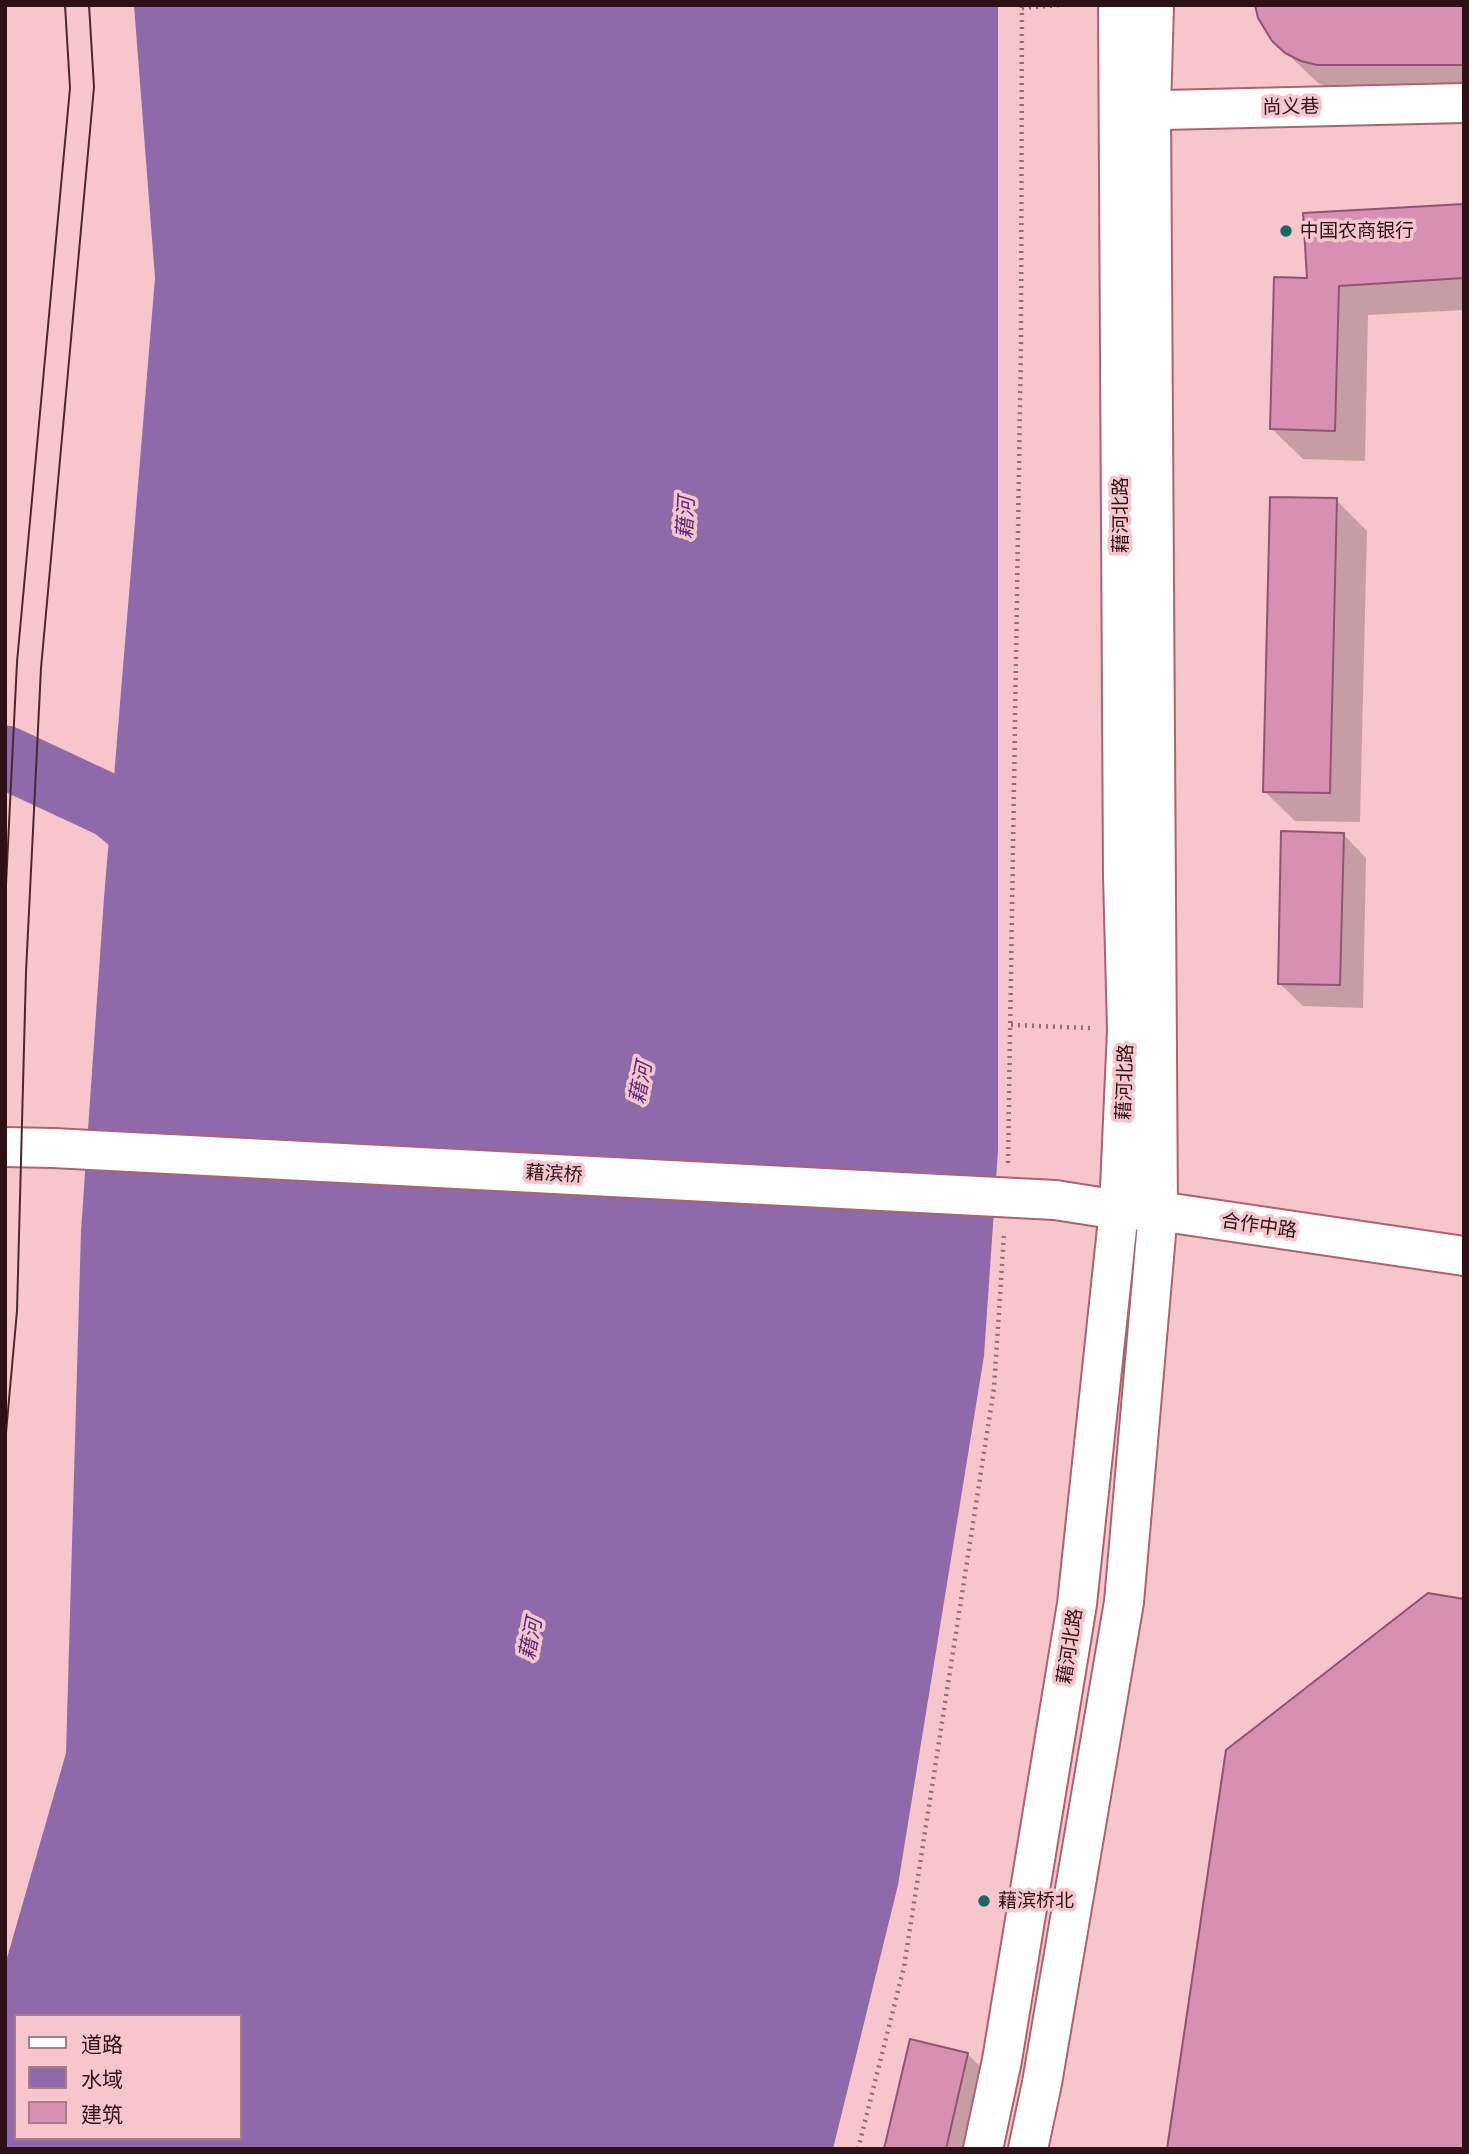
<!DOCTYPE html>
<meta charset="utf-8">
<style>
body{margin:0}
#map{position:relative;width:1469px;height:2154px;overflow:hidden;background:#f7c6cd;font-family:"Playfair Display","Noto Sans SC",serif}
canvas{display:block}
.frame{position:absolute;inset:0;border:7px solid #2e1117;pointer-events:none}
.legend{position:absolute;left:14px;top:2014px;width:228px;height:126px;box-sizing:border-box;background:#f7c6cd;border:2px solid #a77e84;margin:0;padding:9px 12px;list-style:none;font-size:21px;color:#2e1117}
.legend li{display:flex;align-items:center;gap:14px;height:35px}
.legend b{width:35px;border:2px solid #a77e84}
</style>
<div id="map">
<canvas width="1469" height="2154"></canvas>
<div class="frame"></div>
<ul class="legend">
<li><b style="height:9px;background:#fff"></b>道路</li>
<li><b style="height:19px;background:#8e6aab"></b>水域</li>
<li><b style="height:19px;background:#d590b2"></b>建筑</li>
</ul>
</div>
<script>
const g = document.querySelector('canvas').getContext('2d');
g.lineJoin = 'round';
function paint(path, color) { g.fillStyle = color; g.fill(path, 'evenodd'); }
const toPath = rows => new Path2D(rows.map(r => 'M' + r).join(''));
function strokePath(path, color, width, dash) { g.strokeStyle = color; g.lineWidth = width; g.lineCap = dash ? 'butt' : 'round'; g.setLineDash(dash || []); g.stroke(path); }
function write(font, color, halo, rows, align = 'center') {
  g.font = font + ' "Playfair Display","Noto Sans SC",serif'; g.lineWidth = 7; g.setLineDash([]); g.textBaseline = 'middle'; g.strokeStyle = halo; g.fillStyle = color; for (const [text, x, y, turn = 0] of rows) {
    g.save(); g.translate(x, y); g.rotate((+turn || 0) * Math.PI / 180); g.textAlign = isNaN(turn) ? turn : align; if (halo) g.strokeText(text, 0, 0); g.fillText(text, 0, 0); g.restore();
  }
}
paint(toPath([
 [134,5,998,5,998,1151,984,1356,898,1885,833,2149,5,2149,5,1965,66,1753,81,1231,104,898,155,278],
 [16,2016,240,2016,240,2138,16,2138]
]), '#8e6aab');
paint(toPath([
 [1464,5,1464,94,1333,90,1318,83,1273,40],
 [1464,206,1464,310,1368,315,1365,461,1303,459,1272,429,1309,280],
 [1336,500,1367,531,1360,822,1295,821,1264,791],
 [1343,834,1366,858,1363,1008,1303,1006,1279,983],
 [968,2054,991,2078,974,2149,886,2149]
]), '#0003');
strokePath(toPath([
 [5,757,112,807,179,861]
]), '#8e6aab', 63);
const building = toPath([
 [1255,5,1464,5,1464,65,1317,65,1301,61,1285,53,1272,41,1258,18,1255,5],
 [1464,204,1464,278,1339,286,1335,431,1270,429,1274,277,1307,278,1303,213,1464,204],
 [1270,497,1337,498,1330,793,1263,792,1270,497],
 [1281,831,1344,833,1340,985,1278,984,1281,831],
 [1428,1593,1464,1599,1464,2149,1167,2149,1226,1750,1428,1593],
 [910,2039,968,2053,946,2149,884,2149,910,2039]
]);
paint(building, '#d590b2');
strokePath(building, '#925273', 2);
const minor = toPath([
 [1120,111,1464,103]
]);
const major = toPath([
 [5,1147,53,1148],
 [1055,1200,1119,1210,1158,1211,1464,1256],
 [983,2149,1002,2060,1077,1604,1119,1210,1127,1030,1123,875,1118,5],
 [1028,2149,1042,2083,1124,1602,1158,1211,1151,109,1154,5]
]);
strokePath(minor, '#ac6371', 42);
strokePath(major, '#ac6371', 42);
strokePath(toPath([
 [1022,8,1060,5],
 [1011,1025,1090,1028],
 [1008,1163,1021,343,1022,5],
 [858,2149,904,1967,994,1388,1004,1234]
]), '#946c73', 4.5, [2, 5]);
strokePath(minor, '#fff', 38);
strokePath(major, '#fff', 38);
strokePath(toPath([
 [5,905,17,662,70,88,65,5],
 [5,1444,17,1311,26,972,41,668,94,87,89,5]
]), '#48282e', 2);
const majorBridge = toPath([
 [53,1148,1055,1200]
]);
strokePath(majorBridge, '#ac6371', 42, []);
strokePath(majorBridge, '#fff', 38);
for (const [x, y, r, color] of [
 [1286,231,7,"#1a6661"],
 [984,1901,7,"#1a6661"]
]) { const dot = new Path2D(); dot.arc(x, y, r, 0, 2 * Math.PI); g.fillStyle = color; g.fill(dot); strokePath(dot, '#f7c6cd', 2.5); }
write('19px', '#2e1117', '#f7c6cd', [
 ["尚义巷",1291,107,-1],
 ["藉河北路",1121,515,-90],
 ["藉河北路",1125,1082,-88],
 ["藉滨桥",554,1174,3],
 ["合作中路",1259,1226,8],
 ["藉河北路",1070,1646,-81]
]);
write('19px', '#2e1117', '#f7c6cd', [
 ["中国农商银行",1300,231],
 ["藉滨桥北",998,1901]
], 'left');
write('italic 21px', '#5a2b7b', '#f7c6cd', [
 ["藉河",686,518,-87],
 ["藉河",641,1083,-79],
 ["藉河",531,1639,-79]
]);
</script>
